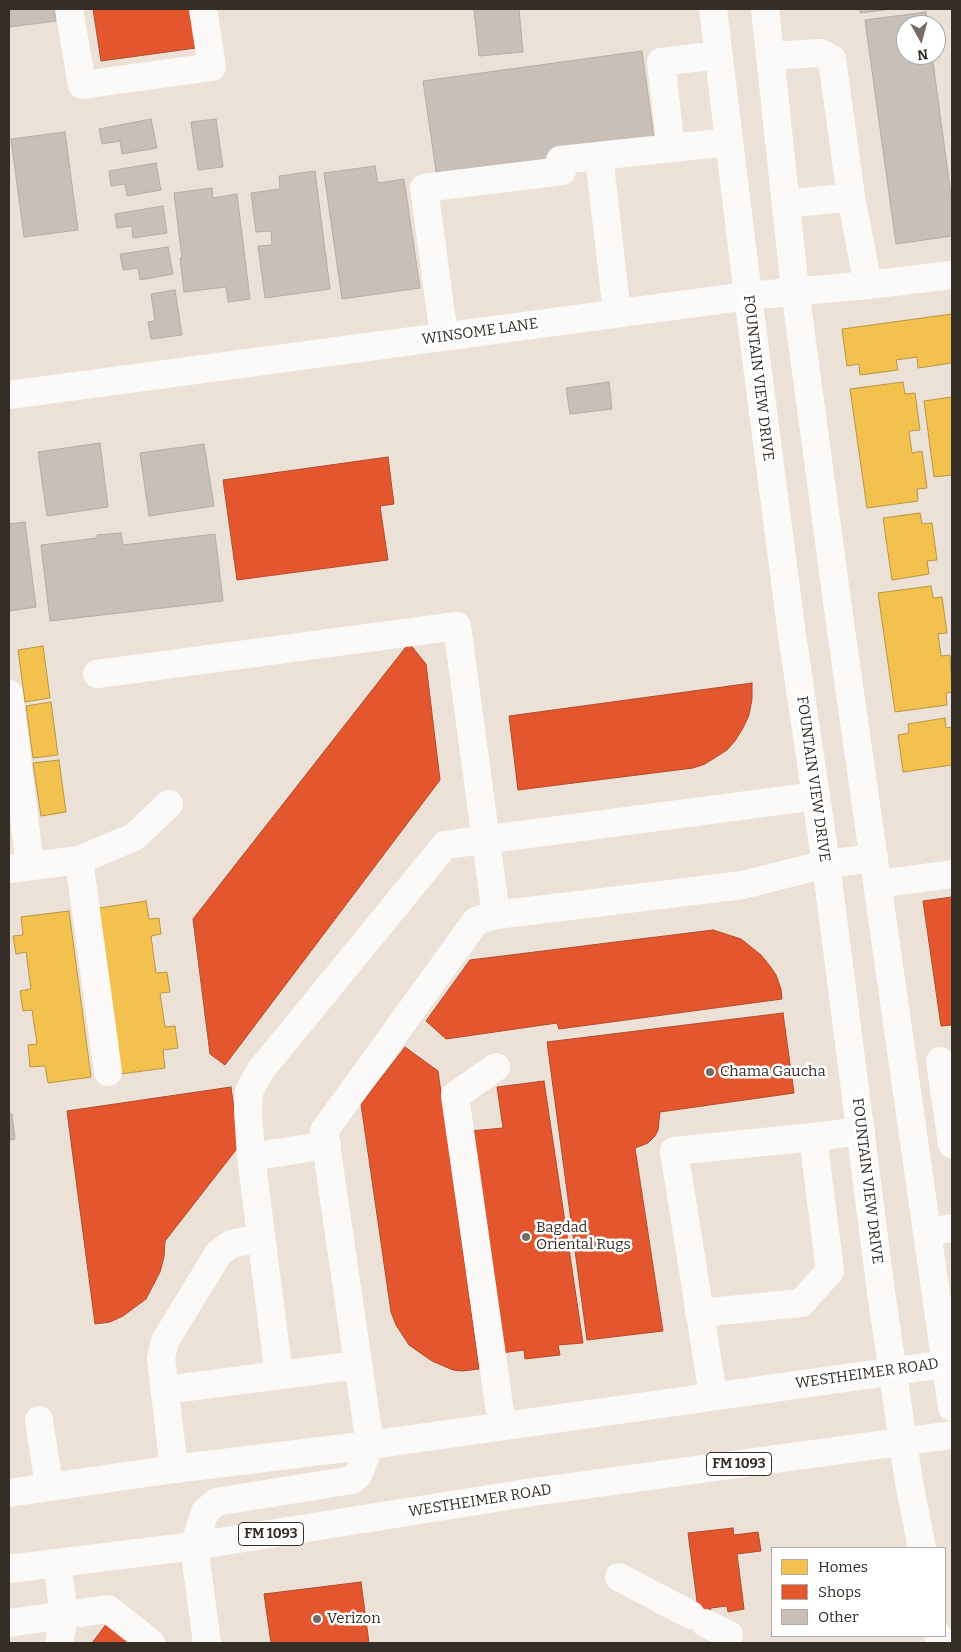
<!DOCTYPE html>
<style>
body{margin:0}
#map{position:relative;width:961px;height:1652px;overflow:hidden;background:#ebe1d6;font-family:Bitter,serif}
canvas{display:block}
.frame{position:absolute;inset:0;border:10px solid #352e27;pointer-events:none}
.legend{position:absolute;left:771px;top:1547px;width:175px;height:90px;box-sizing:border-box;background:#fff;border:1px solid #aeaba9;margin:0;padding:6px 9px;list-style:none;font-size:15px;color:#352e27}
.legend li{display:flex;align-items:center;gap:10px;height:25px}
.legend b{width:25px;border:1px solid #aeaba9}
.north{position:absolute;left:896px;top:15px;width:50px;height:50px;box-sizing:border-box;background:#fff;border:1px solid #aeaba9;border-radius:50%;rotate:173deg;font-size:14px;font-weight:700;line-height:20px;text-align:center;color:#352e27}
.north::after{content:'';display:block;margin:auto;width:18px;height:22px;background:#756d64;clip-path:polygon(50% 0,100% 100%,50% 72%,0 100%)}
</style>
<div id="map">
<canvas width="961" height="1652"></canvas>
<div class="frame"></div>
<ul class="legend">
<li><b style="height:14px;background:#f2c14e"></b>Homes</li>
<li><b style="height:14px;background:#e4572e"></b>Shops</li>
<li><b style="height:14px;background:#c8c0b8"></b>Other</li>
</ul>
<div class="north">N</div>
</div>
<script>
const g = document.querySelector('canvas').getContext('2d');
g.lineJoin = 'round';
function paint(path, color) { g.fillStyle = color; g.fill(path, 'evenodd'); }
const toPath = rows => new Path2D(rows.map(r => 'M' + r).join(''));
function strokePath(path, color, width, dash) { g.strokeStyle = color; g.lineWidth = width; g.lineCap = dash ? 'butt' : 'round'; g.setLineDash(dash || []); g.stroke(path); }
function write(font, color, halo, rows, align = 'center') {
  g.font = font + ' Bitter,serif'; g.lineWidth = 5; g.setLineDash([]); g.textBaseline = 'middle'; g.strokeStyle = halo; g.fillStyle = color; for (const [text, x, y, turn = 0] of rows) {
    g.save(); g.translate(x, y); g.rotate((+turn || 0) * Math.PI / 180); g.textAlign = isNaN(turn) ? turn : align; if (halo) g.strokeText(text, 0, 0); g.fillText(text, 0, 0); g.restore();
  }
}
const homes = toPath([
 [952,314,952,363,918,368,917,357,896,360,898,370,860,375,859,364,847,366,842,329,952,314],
 [903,382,905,394,915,393,920,430,909,431,912,453,922,451,927,488,917,489,918,501,867,508,850,389,903,382],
 [952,397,952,475,934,477,924,401,952,397],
 [920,513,922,524,932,523,937,560,927,561,929,574,892,580,883,518,920,513],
 [931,586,933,598,942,597,947,633,938,634,941,656,950,655,952,692,946,693,947,705,895,712,878,593,931,586],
 [43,646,50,698,25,702,18,650,43,646],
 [51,702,58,755,33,758,26,706,51,702],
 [945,718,946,728,952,727,952,765,903,772,898,735,909,733,908,724,945,718],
 [59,760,66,812,41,816,33,763,59,760],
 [146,901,149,919,159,918,161,934,151,936,156,973,167,972,170,992,160,993,165,1027,175,1026,178,1048,163,1050,165,1068,121,1074,99,908,146,901],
 [69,911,91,1077,48,1083,45,1066,30,1067,28,1045,37,1044,32,1010,23,1011,20,991,31,989,26,952,16,954,13,936,23,935,21,917,69,911]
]);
paint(homes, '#f2c14e');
strokePath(homes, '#b99542', 1);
const shops = toPath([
 [93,9,190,9,196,48,101,61,93,9],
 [388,457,394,504,380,506,388,560,237,580,223,480,388,457],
 [409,643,426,664,440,780,225,1065,210,1054,193,919,409,643],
 [752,683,752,699,749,715,743,728,735,741,727,750,705,764,693,768,518,790,509,716,752,683],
 [952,897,952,1025,941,1026,923,901,952,897],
 [713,930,741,939,761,955,770,966,776,975,781,989,782,999,559,1029,557,1023,446,1039,426,1021,470,960,713,930],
 [783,1013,794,1093,660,1112,658,1130,655,1136,648,1143,635,1148,663,1331,587,1340,547,1042,783,1013],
 [405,1047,438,1071,479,1369,462,1371,453,1370,432,1361,409,1345,396,1325,391,1312,361,1104,405,1047],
 [544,1081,583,1343,558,1345,560,1355,525,1359,524,1350,501,1353,470,1131,503,1128,497,1087,544,1081],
 [231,1087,239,1146,165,1241,164,1257,160,1272,146,1299,123,1316,110,1322,95,1324,67,1111,231,1087],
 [733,1528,734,1535,758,1532,761,1551,737,1554,744,1609,728,1612,727,1606,711,1608,701,1631,686,1625,697,1601,688,1533,733,1528],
 [361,1582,369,1643,271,1643,264,1594,361,1582],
 [107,1623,135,1643,92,1643,107,1623]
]);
paint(shops, '#e4572e');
strokePath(shops, '#b04b2c', 1);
const building = toPath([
 [9,9,55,9,56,21,9,27,9,9],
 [474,9,519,9,523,52,479,56,474,9],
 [860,9,892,9,860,13,860,9],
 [926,12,927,25,906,25,906,55,932,55,952,203,952,236,896,244,865,20,926,12],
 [642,51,654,138,548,153,549,163,437,178,423,81,642,51],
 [151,119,157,148,122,154,120,141,102,144,99,129,151,119],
 [216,119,223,167,198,170,191,122,216,119],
 [65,132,78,230,24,237,11,139,65,132],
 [156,163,161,190,127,196,125,184,111,186,109,171,156,163],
 [375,166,378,183,404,179,420,288,342,299,324,173,375,166],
 [315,171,330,289,265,298,258,246,272,245,271,231,256,232,251,193,280,189,279,176,315,171],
 [212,188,213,198,237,194,250,299,228,302,226,287,184,292,180,258,182,258,174,193,212,188],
 [163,206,167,233,133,238,132,226,117,228,115,214,163,206],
 [168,247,173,274,140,280,138,268,123,270,120,254,168,247],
 [175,290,182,335,151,339,148,322,155,321,151,294,175,290],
 [609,382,612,409,570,414,566,388,609,382],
 [100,443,108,507,47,516,38,452,100,443],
 [204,444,214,506,149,516,140,453,204,444],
 [25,522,36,607,9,611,9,524,25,522],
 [121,533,123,545,215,534,223,601,50,621,41,545,97,538,97,535,121,533],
 [9,1114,12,1114,15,1139,9,1140,9,1114]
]);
paint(building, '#c8c0b8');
strokePath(building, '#b3aca3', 1);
strokePath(toPath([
 [69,9,82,85,212,67,203,9],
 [770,56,820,53,832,59,851,197,868,285],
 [671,148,661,62,718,55],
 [599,156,617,313],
 [786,204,851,197],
 [444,336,424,188,562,171,560,160,729,142],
 [9,395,748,296,868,285,952,275],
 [97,674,457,626,496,915],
 [9,694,30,866],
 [79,860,108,1072],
 [9,869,79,860,134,837,169,804],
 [878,884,952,874],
 [940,1061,952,1144],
 [496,1067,455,1096,502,1426],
 [251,1157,327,1145],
 [928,1232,952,1228],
 [699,1313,801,1303,830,1271,813,1137,861,1131],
 [279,1375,251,1157,248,1111,249,1091,260,1071,445,845,816,796],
 [165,1390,358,1365],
 [713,1395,674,1151,813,1137],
 [39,1420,49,1486],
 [370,1445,324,1131,476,921,496,915,743,885,826,864],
 [174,1469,161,1358,165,1341,218,1254,231,1244,261,1238],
 [194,1546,207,1643],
 [57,1563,64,1615,59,1643],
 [619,1577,691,1615],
 [9,1623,108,1609,151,1643],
 [705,1623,729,1635]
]), '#fcfaf9', 28);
strokePath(toPath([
 [713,9,748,296,792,635,826,864,881,1292,909,1482,922,1548],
 [765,9,795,290,840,623,952,1407],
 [826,864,874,858],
 [9,1493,174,1469,370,1445,952,1363],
 [194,1546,205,1512,216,1502,352,1480,358,1475,370,1445],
 [9,1569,194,1546,533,1492,952,1435],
 [938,1636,940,1643]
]), '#fcfaf9', 28);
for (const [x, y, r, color] of [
 [710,1072,5,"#756d64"],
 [526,1237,5,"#756d64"],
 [317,1619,5,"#756d64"]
]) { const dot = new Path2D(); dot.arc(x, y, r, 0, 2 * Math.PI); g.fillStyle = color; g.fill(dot); strokePath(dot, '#fff', 2); }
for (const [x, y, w] of [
 [739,1464,65],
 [271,1534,65]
]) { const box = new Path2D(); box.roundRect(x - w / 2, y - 11.5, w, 23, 4); g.fillStyle = '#fff'; g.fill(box); strokePath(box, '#352e27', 1); }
write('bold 14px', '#352e27', null, [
 ["FM 1093",739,1464],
 ["FM 1093",271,1534]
]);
write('15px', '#352e27', '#fff', [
 ["WINSOME LANE",480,332,-8],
 ["FOUNTAIN VIEW DRIVE",758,378,83],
 ["FOUNTAIN VIEW DRIVE",813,779,82],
 ["FOUNTAIN VIEW DRIVE",867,1181,83],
 ["WESTHEIMER ROAD",867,1374,-8],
 ["WESTHEIMER ROAD",480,1501,-9]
]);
write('15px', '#352e27', '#fff', [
 ["Chama Gaucha",720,1072],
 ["Bagdad",536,1228],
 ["Oriental Rugs",536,1245],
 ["Verizon",327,1619]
], 'left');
</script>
